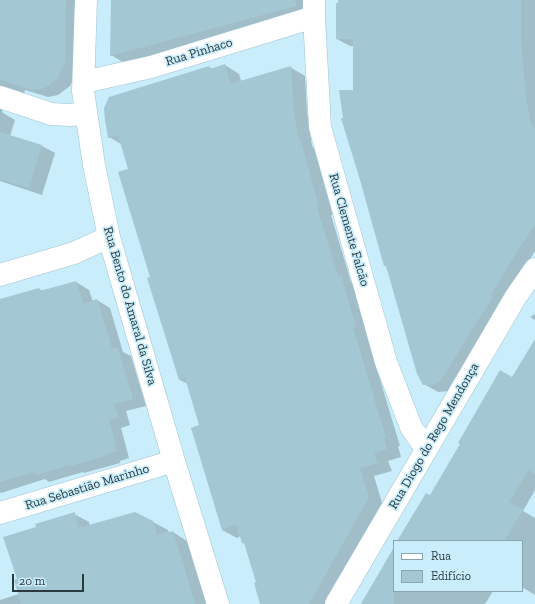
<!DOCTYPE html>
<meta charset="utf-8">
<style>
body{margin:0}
#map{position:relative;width:535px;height:604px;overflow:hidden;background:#c9edfa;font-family:"Zilla Slab",serif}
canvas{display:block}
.legend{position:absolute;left:393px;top:540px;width:130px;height:52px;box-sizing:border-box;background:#c9edfa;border:1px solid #8aa5af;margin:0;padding:5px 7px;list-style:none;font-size:12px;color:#2b3a3f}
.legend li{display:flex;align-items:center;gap:8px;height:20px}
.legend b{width:20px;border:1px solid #8aa5af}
.scale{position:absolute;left:12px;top:574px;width:72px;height:18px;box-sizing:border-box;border:2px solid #2b3a3f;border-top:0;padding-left:5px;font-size:12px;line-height:14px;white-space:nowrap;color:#2b3a3f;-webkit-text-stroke:3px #c9edfa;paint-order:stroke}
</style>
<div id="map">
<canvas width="535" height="604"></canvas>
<ul class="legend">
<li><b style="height:5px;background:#fff"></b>Rua</li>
<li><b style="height:11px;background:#a4c7d4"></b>Edifício</li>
</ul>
<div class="scale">20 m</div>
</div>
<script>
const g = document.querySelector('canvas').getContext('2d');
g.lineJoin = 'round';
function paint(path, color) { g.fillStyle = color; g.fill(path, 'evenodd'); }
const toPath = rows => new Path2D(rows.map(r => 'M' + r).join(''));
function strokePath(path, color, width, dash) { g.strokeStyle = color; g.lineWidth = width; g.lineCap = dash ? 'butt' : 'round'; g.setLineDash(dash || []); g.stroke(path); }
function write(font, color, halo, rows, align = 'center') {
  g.font = font + ' "Zilla Slab",serif'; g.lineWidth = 3.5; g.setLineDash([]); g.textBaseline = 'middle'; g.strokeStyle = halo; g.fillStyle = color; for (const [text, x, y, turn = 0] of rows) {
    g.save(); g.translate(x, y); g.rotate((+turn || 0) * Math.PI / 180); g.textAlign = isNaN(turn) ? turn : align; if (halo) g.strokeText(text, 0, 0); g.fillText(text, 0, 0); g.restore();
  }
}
paint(toPath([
 [0,0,78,0,78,69,70,86,58,95,48,97,25,90,24,94,1,107,3,113,15,120,10,136,42,146,55,153,42,195,0,181],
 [112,0,306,0,305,11,126,64,111,55],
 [339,0,535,0,535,251,448,391,438,392,424,384,387,267,384,265,344,119,354,91,354,46,350,46,337,39],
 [225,65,239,74,241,81,290,67,305,76,307,112,312,146,314,148,333,215,331,215,351,282,355,284,370,335,367,336,400,446,398,446,401,457,388,461,392,471,374,476,383,506,328,604,261,604,257,583,245,544,243,543,241,536,237,538,222,530,200,426,188,384,180,380,151,278,129,170,121,144,109,137,209,67,212,69],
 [76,282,89,290,93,302,97,300,110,308,123,352,131,356,146,406,126,411,130,425,121,428,129,458,120,461,120,463,84,473,83,472,49,482,45,479,1,493,0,492,0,300,39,289,43,291],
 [535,314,535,320,530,317],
 [535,341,535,490,523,511,535,518,535,595,522,587,522,541,399,541,513,378],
 [74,514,89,522,90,526,153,522,168,530,169,533,173,532,187,541,207,604,0,604,0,600,19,594,18,580,37,527],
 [394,549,394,591,493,591,485,604,361,604]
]), '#0003');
paint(toPath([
 [0,0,66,0,65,61,57,79,45,88,34,90,0,80],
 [111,0,295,0,296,6,110,56],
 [338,0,521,0,521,41,526,96,531,124,535,128,535,225,522,244,491,294,493,296,441,380,438,383,432,385,423,385,417,374,386,266,384,266,360,180,341,118,343,118,339,90,353,90,353,39,336,39,336,3,338,3],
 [225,64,230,84,291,66,293,103,298,139,300,138,319,207,317,207,338,276,341,275,346,292,356,327,353,328,386,438,384,438,387,449,374,453,378,463,360,468,369,497,309,604,260,604,254,583,256,582,244,543,242,543,236,524,222,530,191,428,199,425,185,378,179,380,147,278,150,277,118,172,128,169,118,135,108,138,105,120,104,108,109,97,209,66,210,69],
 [0,132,42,145,29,188,0,179],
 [76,281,83,304,97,299,112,349,118,348,133,399,114,404,118,417,109,420,117,451,107,454,108,455,71,466,70,465,36,475,35,472,0,482,0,299,39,288,40,291],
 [535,339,535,474,529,470,509,502,523,510,504,541,397,541,426,493,430,495,460,444,458,443,500,370,512,377],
 [75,512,78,528,135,512,153,521,157,535,173,531,195,604,21,604,14,580,17,579,3,537,36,527,35,524],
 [394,547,394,604,361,604,375,580]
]), '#a4c7d4');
const minor = toPath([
 [86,0,83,91,94,165,109,237,174,461,218,604],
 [314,0,314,17,320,127,386,362,411,427,426,449],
 [84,82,151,67,314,17],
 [0,97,51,114,70,115,86,113],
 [0,275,74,253,109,237],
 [0,513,174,461],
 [336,604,515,298,535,269]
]);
strokePath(minor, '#a1c4d1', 23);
strokePath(minor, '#fff', 22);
write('13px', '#2b3a3f', '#c9edfa', [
 ["Rua Pinhaco",199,52,-17],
 ["Rua Clemente Falcão",349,230,74],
 ["Rua Bento do Amaral da Silva",130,306,74],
 ["Rua Diogo do Rego Mendonça",434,436,-60],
 ["Rua Sebastião Marinho",87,487,-17]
]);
</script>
